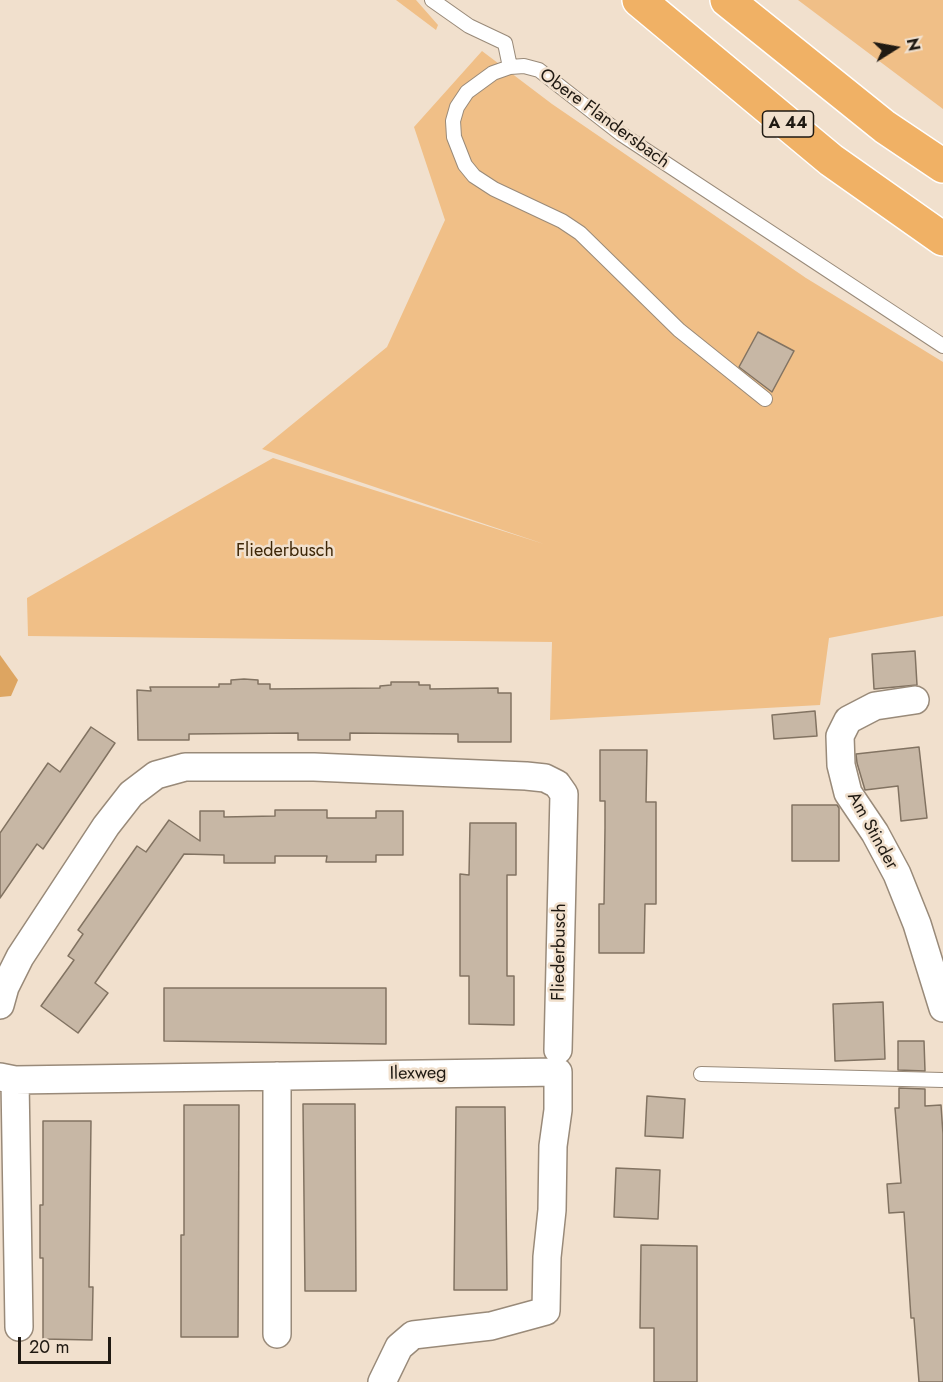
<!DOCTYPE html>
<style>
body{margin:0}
#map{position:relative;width:943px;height:1382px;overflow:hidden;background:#f1e0cd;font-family:Jost,sans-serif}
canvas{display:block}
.north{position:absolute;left:865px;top:18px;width:60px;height:60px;-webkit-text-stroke:4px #f1e0cd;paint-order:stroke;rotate:79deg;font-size:16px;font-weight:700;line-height:24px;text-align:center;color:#1f1912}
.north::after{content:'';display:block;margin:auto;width:21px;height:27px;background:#1f1912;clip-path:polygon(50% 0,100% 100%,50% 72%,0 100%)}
.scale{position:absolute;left:18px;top:1337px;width:93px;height:27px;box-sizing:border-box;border:3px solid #1f1912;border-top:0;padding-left:8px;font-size:18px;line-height:21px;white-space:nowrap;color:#1f1912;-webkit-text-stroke:4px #f1e0cd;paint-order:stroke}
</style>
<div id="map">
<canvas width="943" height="1382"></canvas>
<div class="north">N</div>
<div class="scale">20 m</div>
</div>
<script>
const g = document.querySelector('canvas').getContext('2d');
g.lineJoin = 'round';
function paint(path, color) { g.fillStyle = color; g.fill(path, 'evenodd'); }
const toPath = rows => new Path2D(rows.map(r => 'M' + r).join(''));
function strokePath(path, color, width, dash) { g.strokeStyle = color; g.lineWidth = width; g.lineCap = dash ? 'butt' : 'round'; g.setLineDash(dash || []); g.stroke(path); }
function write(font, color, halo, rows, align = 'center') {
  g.font = font + ' Jost,sans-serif'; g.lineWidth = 5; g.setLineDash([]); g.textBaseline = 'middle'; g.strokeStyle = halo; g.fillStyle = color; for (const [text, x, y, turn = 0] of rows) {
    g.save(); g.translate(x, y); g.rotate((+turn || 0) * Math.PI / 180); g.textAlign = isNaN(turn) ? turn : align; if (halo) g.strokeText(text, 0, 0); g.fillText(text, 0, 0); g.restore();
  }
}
paint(toPath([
 [396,0,416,0,438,25,436,30],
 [798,0,943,0,943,109],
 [482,51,552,104,806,278,943,362,943,616,829,638,820,705,550,720,552,642,28,636,27,598,273,458,544,544,262,449,387,347,445,220,414,127]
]), '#f0bf87');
paint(toPath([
 [0,655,18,680,11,696,0,697]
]), '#dda561');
const building = toPath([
 [758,332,794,351,772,392,739,367,758,332],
 [915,651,917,685,874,689,872,654,915,651],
 [244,679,258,680,258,684,270,684,270,689,380,688,380,686,391,685,391,682,419,682,419,685,430,685,430,689,498,688,498,693,511,693,511,742,458,742,458,734,350,733,350,740,298,740,298,733,189,734,189,740,138,740,137,690,151,691,150,687,219,687,219,684,231,684,231,680,244,679],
 [815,711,817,736,774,739,772,715,815,711],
 [91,727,115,743,43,849,37,844,0,898,0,833,48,763,60,772,91,727],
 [919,747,927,818,901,821,898,786,865,790,857,763,856,754,919,747],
 [600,750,647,750,646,802,656,802,656,904,645,904,644,953,599,953,599,904,604,904,605,828,605,801,600,801,600,750],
 [792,805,837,805,839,808,839,861,792,861,792,805],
 [275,810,327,810,327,818,376,818,376,811,403,811,403,855,376,855,376,862,326,862,327,856,275,856,275,863,224,863,224,855,184,854,95,983,108,993,78,1033,41,1006,74,960,68,956,83,934,78,930,137,846,146,852,169,820,200,841,200,811,224,811,224,817,275,816,275,810],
 [470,823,516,823,516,875,507,875,507,976,514,976,514,1025,469,1024,469,976,460,976,460,874,469,875,470,823],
 [164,988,386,988,386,1044,164,1041,164,988],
 [883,1002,885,1059,835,1061,833,1004,883,1002],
 [898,1041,924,1041,925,1071,898,1070,898,1041],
 [899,1088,925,1089,925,1106,941,1105,943,1134,943,1382,919,1382,914,1318,911,1318,904,1212,889,1213,887,1184,901,1183,895,1108,899,1108,899,1088],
 [647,1096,685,1099,683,1138,645,1136,647,1096],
 [303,1104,355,1104,356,1291,305,1291,303,1104],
 [184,1105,239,1105,238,1337,181,1337,181,1235,184,1235,184,1105],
 [456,1107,505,1107,507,1290,454,1290,456,1107],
 [43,1121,91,1121,89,1287,93,1287,92,1340,43,1339,43,1258,40,1258,40,1205,43,1205,43,1121],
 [616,1168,660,1170,658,1219,614,1217,616,1168],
 [641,1245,697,1246,697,1382,654,1382,654,1328,640,1328,641,1245]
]);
paint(building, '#c7b7a5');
strokePath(building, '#827362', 1.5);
const lane = toPath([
 [432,0,469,26,505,43,510,67],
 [765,399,679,330,580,233,562,221,494,189,474,176,465,165,454,137,453,121,457,107,467,92,493,73,510,67,524,66,539,70,621,134,943,346],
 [701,1074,943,1080]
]);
const street = toPath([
 [915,700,875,706,848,720,840,736,841,765,848,793,875,833,897,874,917,924,943,1008],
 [0,1005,5,987,20,957,106,826,131,794,156,775,185,767,314,767,526,776,545,778,557,784,564,794,558,1050],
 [0,1077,15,1080,558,1072,558,1110,553,1146,552,1210,547,1257,546,1311,491,1326,413,1335,399,1347,382,1382],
 [15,1080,19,1327],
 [277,1334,277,1076]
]);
const highway = toPath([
 [639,0,831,160,943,239],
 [727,0,885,127,943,166]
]);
strokePath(lane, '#998a79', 16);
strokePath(street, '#998a79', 30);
strokePath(highway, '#fff', 36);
strokePath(lane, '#fff', 14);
strokePath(street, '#fff', 27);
strokePath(highway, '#f0b165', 33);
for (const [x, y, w] of [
 [788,124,51]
]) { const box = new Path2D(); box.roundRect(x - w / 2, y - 13, w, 26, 4.5); g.fillStyle = '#f1e0cd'; g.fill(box); strokePath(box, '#1f1912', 1.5); }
write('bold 16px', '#1f1912', null, [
 ["A 44",788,124]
]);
write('18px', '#1f1912', '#f1e0cd', [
 ["Obere Flandersbach",604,119,36],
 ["Am Stinder",872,831,61],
 ["Fliederbusch",560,952,-89],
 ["Ilexweg",418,1074,-1]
]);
write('18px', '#3e2708', '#f1e0cd', [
 ["Fliederbusch",285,552]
]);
</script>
